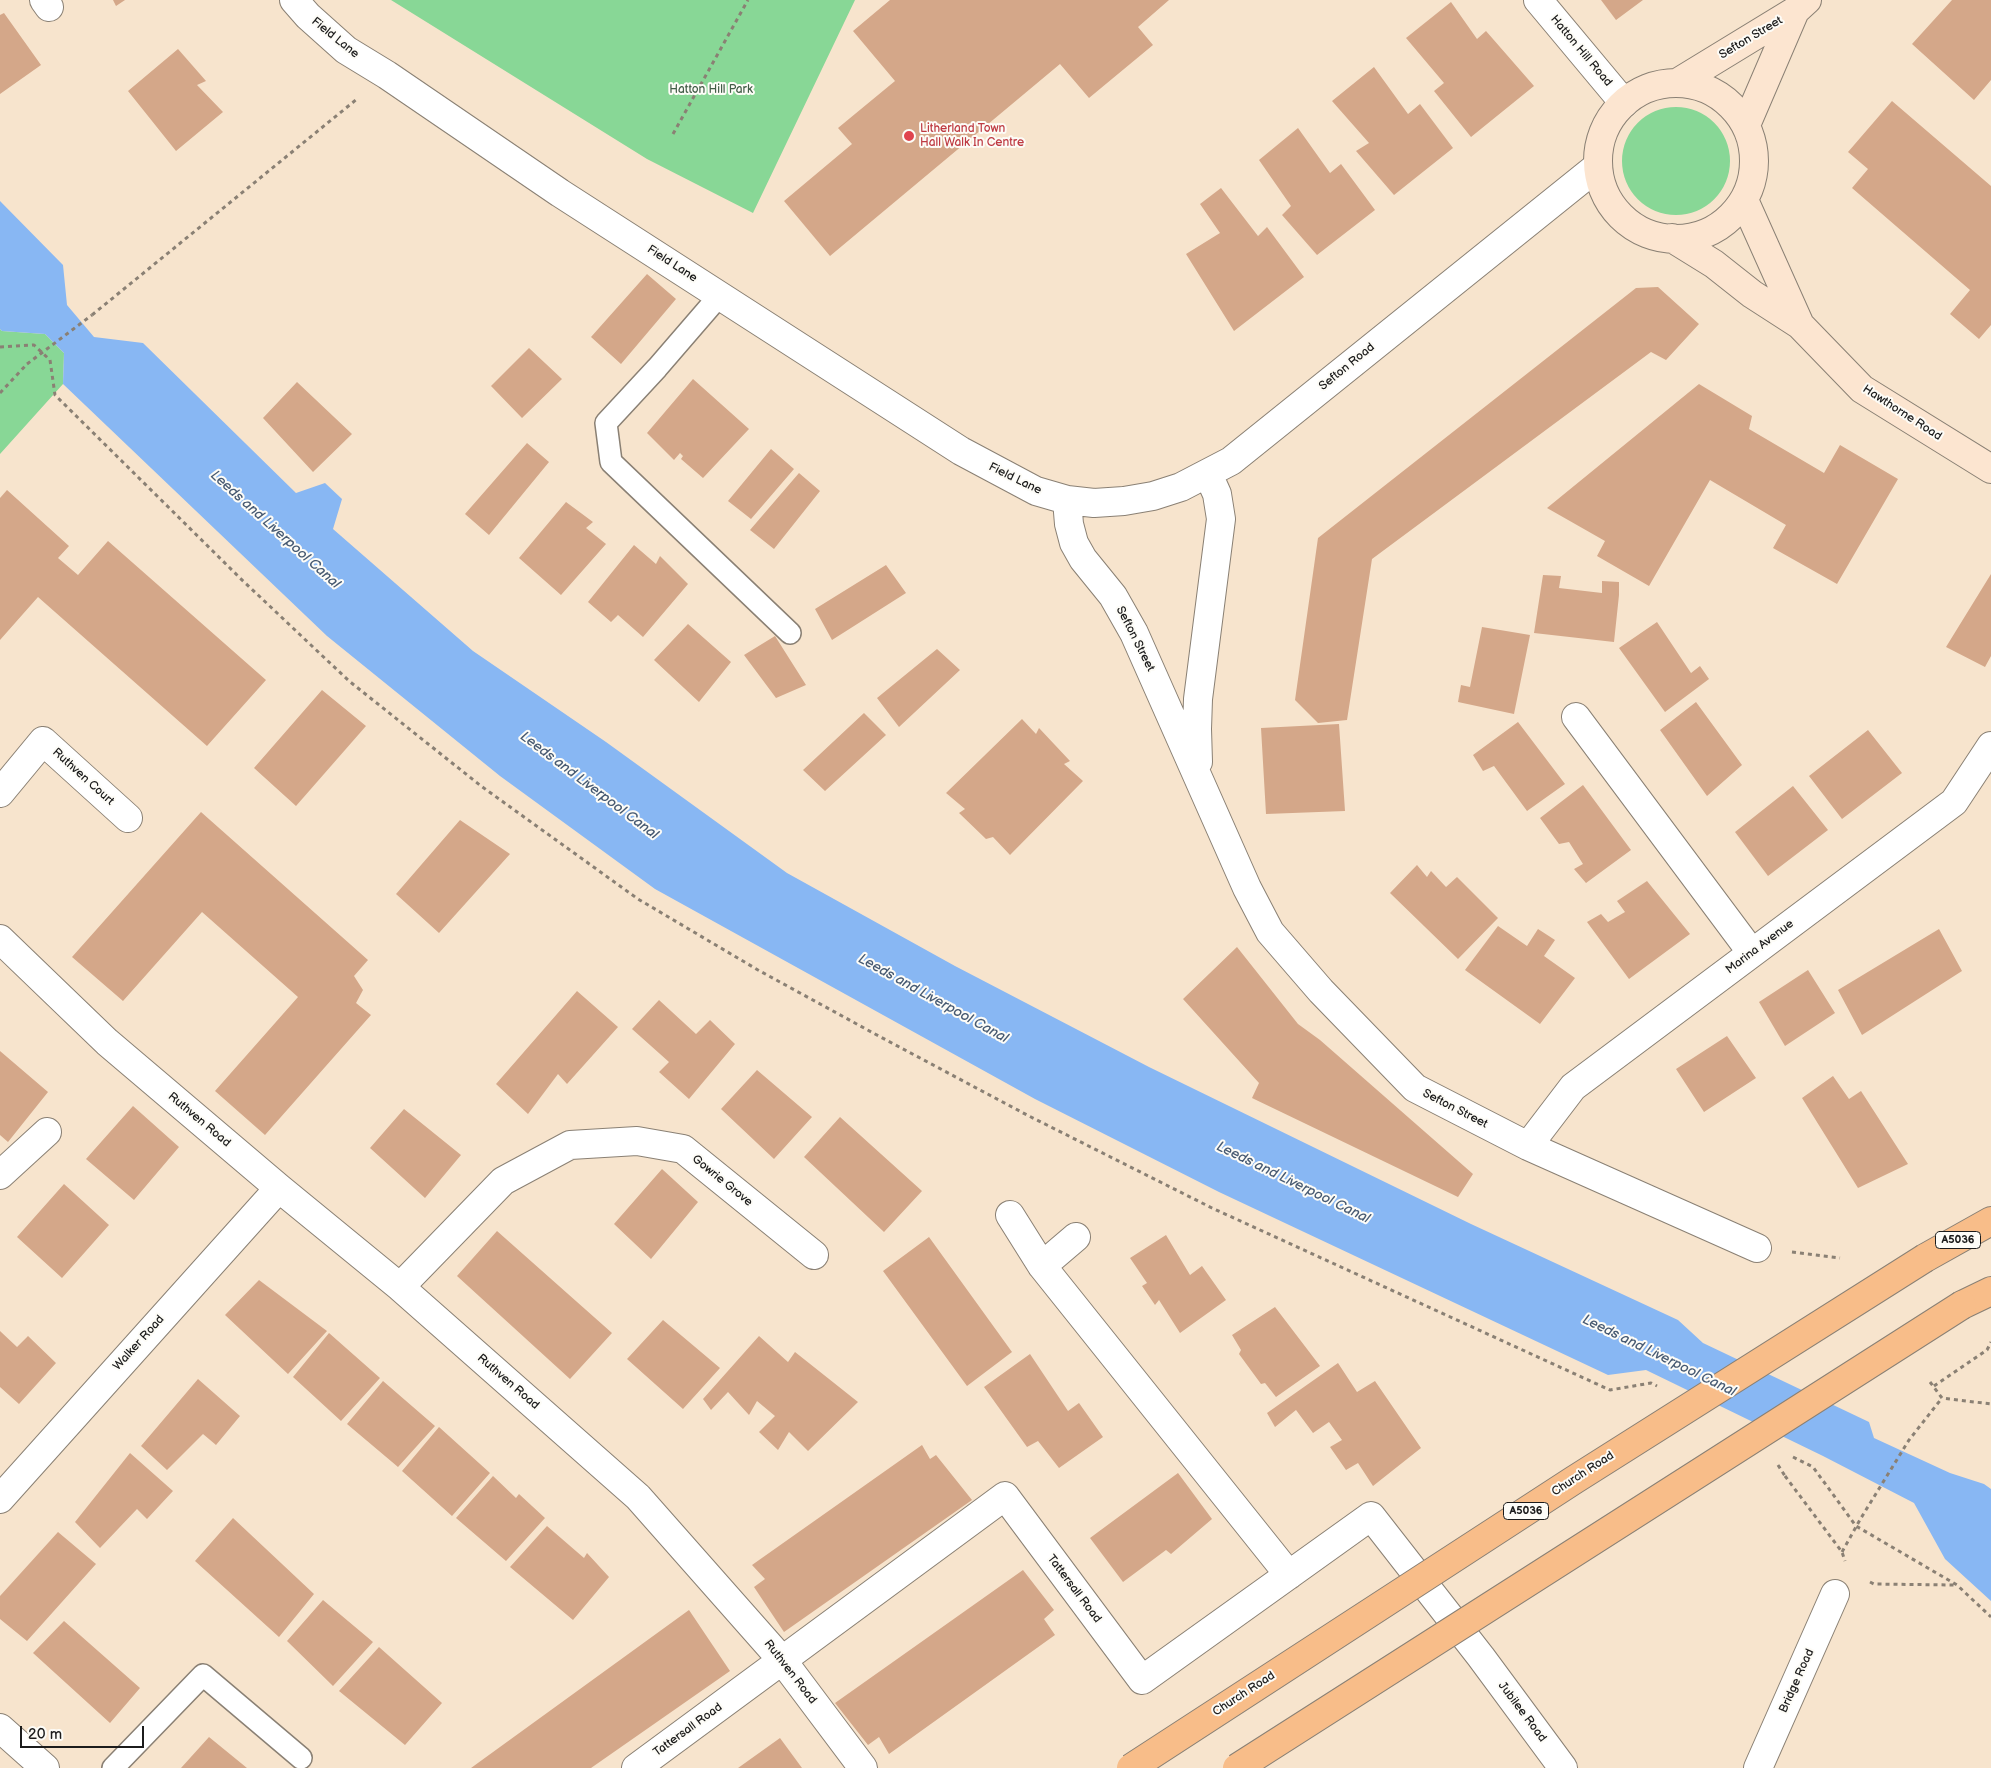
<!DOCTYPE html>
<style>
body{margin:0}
#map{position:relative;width:1991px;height:1768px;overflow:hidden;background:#f7e4cd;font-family:"Balsamiq Sans",sans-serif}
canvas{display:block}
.scale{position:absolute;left:20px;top:1726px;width:124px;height:22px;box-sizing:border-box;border:2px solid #1c1c1c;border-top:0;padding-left:6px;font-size:15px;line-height:18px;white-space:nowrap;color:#1c1c1c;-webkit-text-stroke:4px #fdfcf7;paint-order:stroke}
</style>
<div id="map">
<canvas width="1991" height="1768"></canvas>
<div class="scale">20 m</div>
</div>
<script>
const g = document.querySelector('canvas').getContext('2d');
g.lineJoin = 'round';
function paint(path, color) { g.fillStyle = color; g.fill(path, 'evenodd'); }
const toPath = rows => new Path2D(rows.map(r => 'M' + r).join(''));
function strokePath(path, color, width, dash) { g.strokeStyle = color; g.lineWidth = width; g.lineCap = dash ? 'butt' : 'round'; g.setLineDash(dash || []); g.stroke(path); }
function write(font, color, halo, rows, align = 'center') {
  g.font = font + ' "Balsamiq Sans",sans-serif'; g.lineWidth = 4; g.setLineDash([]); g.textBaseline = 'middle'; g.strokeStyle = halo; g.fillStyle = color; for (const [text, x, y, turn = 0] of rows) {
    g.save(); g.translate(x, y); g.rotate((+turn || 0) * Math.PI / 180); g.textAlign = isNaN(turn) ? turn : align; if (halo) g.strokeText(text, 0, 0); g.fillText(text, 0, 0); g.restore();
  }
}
paint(toPath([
 [391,0,855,0,753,213,647,159],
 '1622 161a54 54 0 1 1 108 0a54 54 0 1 1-108 0Z',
 [0,329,2,331,45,334,64,353,63,384,0,454]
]), '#88d796');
paint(toPath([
 [0,201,63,265,67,305,94,337,143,343,296,493,325,483,342,499,333,529,473,651,606,742,787,873,955,966,1149,1067,1471,1224,1678,1320,1703,1343,1869,1422,1874,1438,1950,1473,1984,1484,1991,1489,1991,1601,1945,1559,1914,1503,1823,1456,1646,1370,1608,1375,1219,1192,1035,1099,655,889,500,776,327,636,63,384,64,353,45,334,2,331,0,329]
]), '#88b7f3');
paint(toPath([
 [113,0,125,0,116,6],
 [890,0,1169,0,1138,27,1153,45,1089,98,1060,64,830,256,784,201,852,144,838,128,895,81,853,31],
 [1601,0,1643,0,1616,20],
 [1952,0,1991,0,1991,80,1974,100,1912,44],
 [1451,2,1477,39,1486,31,1534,86,1471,137,1434,91,1444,83,1406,38],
 [4,13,41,65,0,94,0,15],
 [178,49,206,81,197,85,223,112,176,151,128,91],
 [1374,67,1408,114,1420,104,1453,148,1394,195,1356,151,1369,143,1332,101],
 [1892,101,1991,186,1991,325,1979,339,1950,314,1970,290,1852,188,1868,169,1848,152],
 [1298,128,1330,173,1341,164,1375,210,1317,255,1282,215,1291,206,1259,160],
 [1221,188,1258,236,1267,227,1304,277,1234,331,1186,254,1220,233,1200,204],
 [647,274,676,299,621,364,591,337],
 [1658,287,1699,324,1666,360,1651,352,1372,559,1347,720,1318,723,1295,700,1318,538,1636,288],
 [529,348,562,379,522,418,491,386],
 [693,379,749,429,703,478,681,459,683,456,680,453,674,460,647,433],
 [297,382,352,434,313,472,263,418],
 [1699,384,1752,416,1749,429,1824,473,1840,445,1898,479,1837,584,1773,548,1786,525,1710,480,1649,586,1597,556,1605,541,1547,508],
 [527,443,549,462,489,535,465,514],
 [771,449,794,469,751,519,728,501],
 [799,473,820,491,774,549,750,530],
 [7,490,69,546,58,558,78,575,108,541,266,680,207,746,38,597,0,640,0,498],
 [566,502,593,522,586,528,606,544,561,595,519,558],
 [634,545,656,564,660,556,688,584,643,637,618,615,611,622,588,602],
 [886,565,906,593,832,640,815,609],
 [1991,574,1991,656,1985,667,1946,647],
 [1543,575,1561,576,1559,588,1602,593,1602,581,1619,582,1619,595,1614,642,1534,633],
 [1657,622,1691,673,1700,666,1709,679,1665,712,1619,648],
 [688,624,731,662,699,702,654,660],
 [1482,627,1530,635,1514,714,1458,702,1461,685,1470,687],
 [775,636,806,685,776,698,744,655],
 [937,649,960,670,899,727,877,698],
 [322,690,366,726,296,806,254,768],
 [1696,702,1742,765,1707,796,1660,730],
 [864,713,886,735,825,791,803,770],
 [1022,719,1036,734,1039,728,1070,761,1064,764,1083,781,1010,855,993,837,986,839,959,813,965,809,946,793],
 [1518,722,1565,784,1527,811,1494,766,1483,771,1473,755],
 [1339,724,1345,811,1266,814,1261,728],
 [1868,730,1902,773,1842,819,1809,776],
 [1583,785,1631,850,1586,883,1574,869,1583,864,1569,842,1559,844,1540,818],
 [1793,786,1828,830,1768,876,1735,832],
 [201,812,368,960,354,976,363,990,356,1003,371,1015,265,1135,215,1091,298,997,202,912,123,1001,72,957],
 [460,820,510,854,439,933,396,894],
 [1417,865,1427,877,1431,871,1446,887,1457,877,1498,918,1458,959,1390,893],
 [1647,881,1690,934,1629,979,1587,922,1601,914,1608,922,1625,912,1617,901],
 [1498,926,1527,946,1538,929,1555,940,1544,956,1575,978,1540,1024,1465,970],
 [1939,929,1962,971,1862,1035,1838,990],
 [1237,947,1298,1024,1320,1040,1473,1174,1458,1197,1252,1098,1259,1083,1183,999],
 [1808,970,1835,1013,1785,1046,1759,1002],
 [577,991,618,1027,567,1084,558,1074,528,1114,496,1084],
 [659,1000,696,1034,710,1020,735,1044,689,1099,659,1072,669,1062,632,1029],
 [1727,1036,1756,1078,1704,1112,1676,1069],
 [0,1051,48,1092,8,1142,0,1135],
 [757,1070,812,1117,774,1159,721,1109],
 [1833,1076,1849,1099,1861,1091,1908,1164,1858,1188,1802,1098],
 [133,1106,179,1147,134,1200,86,1159],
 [404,1109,461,1155,425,1198,370,1148],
 [840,1117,922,1191,884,1232,804,1157],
 [662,1169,698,1202,651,1259,614,1224],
 [64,1184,109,1225,62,1278,17,1237],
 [497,1231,612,1333,570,1379,457,1276],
 [1166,1235,1190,1275,1202,1266,1226,1300,1180,1333,1159,1300,1155,1305,1142,1286,1147,1283,1130,1258],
 [929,1237,1012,1352,967,1386,883,1271],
 [259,1280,327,1331,288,1374,225,1315],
 [1275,1307,1320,1366,1276,1397,1265,1383,1261,1384,1239,1354,1241,1350,1232,1335],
 [663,1320,720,1368,683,1409,627,1359],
 [0,1331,17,1347,28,1336,56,1363,19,1404,0,1387],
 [329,1333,380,1378,341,1421,293,1377],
 [759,1336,788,1362,795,1352,858,1402,808,1451,789,1432,778,1450,759,1432,775,1416,757,1401,749,1415,728,1392,711,1410,703,1399],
 [1030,1354,1068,1411,1079,1403,1103,1437,1059,1468,1038,1441,1027,1447,984,1387],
 [1338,1363,1357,1392,1375,1381,1421,1448,1373,1486,1358,1463,1346,1470,1330,1447,1342,1440,1329,1422,1313,1433,1296,1410,1275,1427,1267,1413],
 [198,1379,240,1416,216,1445,203,1434,167,1470,141,1446],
 [383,1381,435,1426,398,1467,347,1424],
 [439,1427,490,1473,452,1516,402,1471],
 [922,1445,930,1459,936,1455,972,1500,784,1632,754,1587,765,1579,752,1565],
 [130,1453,173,1491,147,1519,137,1509,100,1548,75,1522],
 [1178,1473,1212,1519,1171,1554,1166,1550,1123,1582,1090,1538],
 [493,1476,516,1498,519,1494,545,1518,506,1561,456,1518],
 [233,1518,314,1594,279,1637,195,1561],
 [547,1526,584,1558,587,1553,609,1577,573,1620,510,1567],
 [58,1532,96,1564,27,1641,0,1619,0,1596],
 [1023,1570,1054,1610,1044,1619,1055,1635,889,1754,879,1737,868,1745,835,1703],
 [323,1600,373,1642,333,1686,287,1641],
 [689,1610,730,1671,591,1768,471,1768],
 [64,1621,140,1688,110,1723,33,1653],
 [379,1647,442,1703,405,1745,339,1691],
 [209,1737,247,1768,181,1768],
 [780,1738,802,1768,738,1768]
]), '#d4a789');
const service = toPath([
 [720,295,657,368,606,423,611,462,790,633],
 [113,1768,203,1675,301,1758]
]);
const minor = toPath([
 [44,0,49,7],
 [294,0,308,16,346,50,387,75,560,193,961,451,1036,491,1067,500,1094,503,1124,501,1153,496,1181,487,1231,461,1598,166],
 [1538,0,1624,103],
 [1067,500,1069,524,1074,543,1083,559,1113,596,1134,633,1247,888,1270,932,1321,991,1415,1088,1528,1146,1757,1248],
 [1576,717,1752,953],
 [1198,762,1197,729,1198,699,1221,519,1217,494,1208,474],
 [0,793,43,741,128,818],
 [0,939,107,1042,279,1188,400,1287,638,1497,782,1660,863,1768],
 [1528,1146,1573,1087,1954,802,1991,746],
 [0,1175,47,1132],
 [1010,1215,1042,1266,1289,1575],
 [1042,1266,1076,1237],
 [400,1287,503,1181,570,1145,637,1141,683,1149,814,1255],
 [0,1499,279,1188],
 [0,1728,45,1768],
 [636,1768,1005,1496,1142,1680,1371,1516,1481,1657,1563,1768],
 [1758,1768,1835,1594]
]);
const secondary = toPath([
 [1677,83,1795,11,1807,0],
 '1598 161a78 78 0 1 1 156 0a78 78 0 1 1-156 0Z',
 [1746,125,1795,11],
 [1744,200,1800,325],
 [1672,238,1714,264,1752,294,1800,325,1862,389,1991,469]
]);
const trunk = toPath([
 [1925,1258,1991,1221],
 [1962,1305,1991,1291]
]);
strokePath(service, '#8a8074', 24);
strokePath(minor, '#8a8074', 30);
strokePath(secondary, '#8a8074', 30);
strokePath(trunk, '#8a8074', 30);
strokePath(toPath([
 [673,134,748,0],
 [92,315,357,99],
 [0,347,34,345,50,360,55,395,240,578,349,681,481,786,638,899,758,970,875,1034,1027,1115,1212,1208,1610,1390,1651,1383,1657,1386],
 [0,393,27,364],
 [1792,1252,1840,1258],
 [1930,1382,1942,1398,1991,1404],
 [1934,1386,1987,1350,1991,1342],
 [1793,1457,1813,1467,1856,1526,1957,1585,1991,1617],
 [1785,1476,1842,1552,1845,1561],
 [1842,1552,1861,1518,1909,1440,1942,1398],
 [1870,1582,1874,1584,1955,1585]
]), '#8a8074', 3, [4, 4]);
strokePath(service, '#fff', 21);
strokePath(minor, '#fff', 28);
strokePath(secondary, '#fce5d0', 28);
strokePath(trunk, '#f8bd89', 28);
const trunkBridge = toPath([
 [1131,1768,1574,1480,1925,1258],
 [1237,1768,1962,1305]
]);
strokePath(trunkBridge, '#8a8074', 30, []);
strokePath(toPath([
 [27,364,92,315],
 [1778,1465,1785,1476]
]), '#8a8074', 3, [4, 4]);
strokePath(trunkBridge, '#f8bd89', 28);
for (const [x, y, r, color] of [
 [909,136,6,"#e0444e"]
]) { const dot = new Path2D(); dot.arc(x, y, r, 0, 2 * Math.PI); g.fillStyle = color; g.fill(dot); strokePath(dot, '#fdfcf7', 2); }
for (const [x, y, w] of [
 [1958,1240,45],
 [1526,1511,45]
]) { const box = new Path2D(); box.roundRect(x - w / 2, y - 8.5, w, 17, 4); g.fillStyle = '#fdfcf7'; g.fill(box); strokePath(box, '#1c1c1c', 1); }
write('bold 11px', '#1c1c1c', null, [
 ["A5036",1958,1240],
 ["A5036",1526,1511]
]);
write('12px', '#1c1c1c', '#fdfcf7', [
 ["Field Lane",335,38,39],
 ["Sefton Street",1751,38,-31],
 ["Hatton Hill Road",1581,51,50],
 ["Field Lane",672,264,33],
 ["Sefton Road",1347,367,-39],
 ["Hawthorne Road",1902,413,33],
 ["Field Lane",1015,479,26],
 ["Sefton Street",1135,639,63],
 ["Ruthven Court",83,777,42],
 ["Marina Avenue",1760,947,-37],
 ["Sefton Street",1455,1109,27],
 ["Ruthven Road",199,1120,40],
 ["Gowrie Grove",722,1181,39],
 ["Walker Road",139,1343,-48],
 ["Ruthven Road",508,1382,41],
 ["Church Road",1583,1474,-33],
 ["Tattersall Road",1074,1589,53],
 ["Ruthven Road",790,1672,52],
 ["Bridge Road",1797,1681,-66],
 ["Church Road",1244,1694,-33],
 ["Jubilee Road",1522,1712,53],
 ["Tattersall Road",688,1730,-36]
]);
write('12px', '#425d47', '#fdfcf7', [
 ["Hatton Hill Park",711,90]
]);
write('12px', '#be3a42', '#fdfcf7', [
 ["Litherland Town",920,129],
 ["Hall Walk In Centre",920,143]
], 'left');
write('italic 14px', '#475a72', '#fdfcf7', [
 ["Leeds and Liverpool Canal",275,530,42],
 ["Leeds and Liverpool Canal",589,786,37],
 ["Leeds and Liverpool Canal",933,999,29],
 ["Leeds and Liverpool Canal",1293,1183,26],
 ["Leeds and Liverpool Canal",1659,1356,26]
]);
</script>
